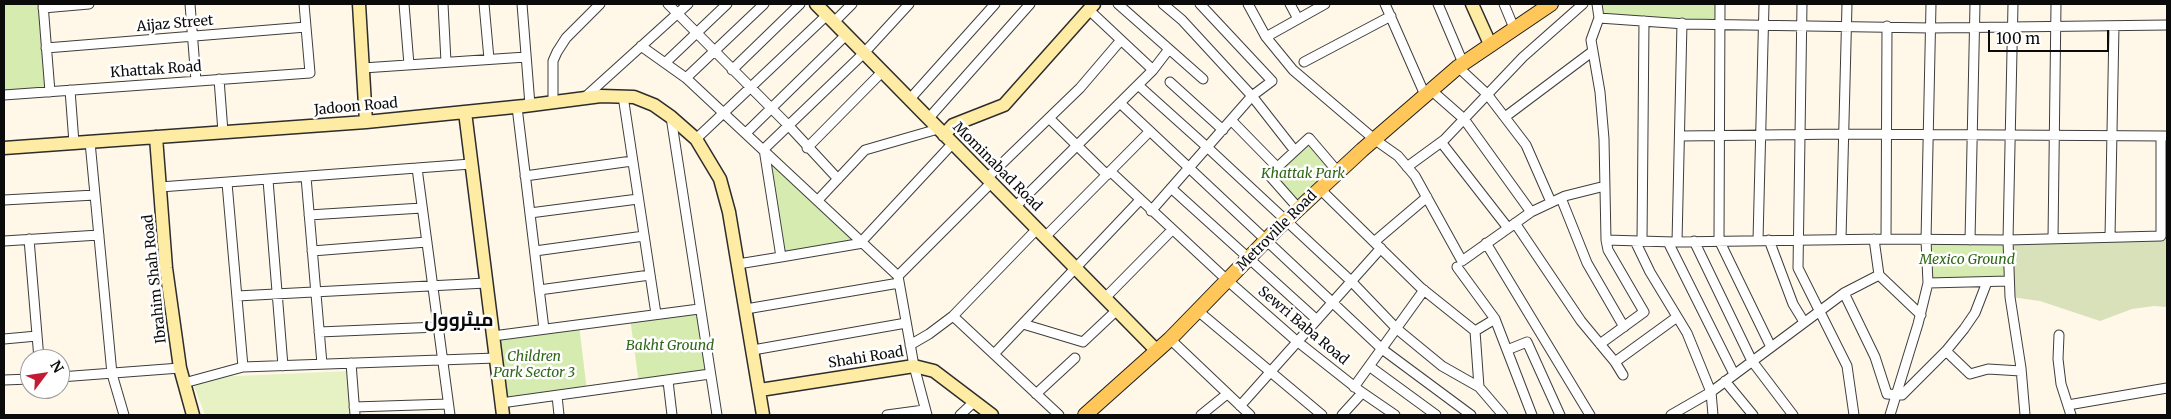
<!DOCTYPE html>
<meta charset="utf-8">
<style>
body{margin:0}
#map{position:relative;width:2171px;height:419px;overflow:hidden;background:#fff8e9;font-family:Merriweather,serif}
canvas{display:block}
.frame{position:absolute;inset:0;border:5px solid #0b0b0b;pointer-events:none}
.north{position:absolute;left:20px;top:349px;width:50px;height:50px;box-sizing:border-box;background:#fff;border:1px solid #9d9d9d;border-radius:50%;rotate:59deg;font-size:14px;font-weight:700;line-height:20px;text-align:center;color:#0b0b0b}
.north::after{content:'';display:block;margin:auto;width:18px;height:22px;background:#c31b33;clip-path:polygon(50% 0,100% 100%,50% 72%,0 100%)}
.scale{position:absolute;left:1988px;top:30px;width:121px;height:22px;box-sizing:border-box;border:2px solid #0b0b0b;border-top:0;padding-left:6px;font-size:15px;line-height:18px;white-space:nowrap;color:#0b0b0b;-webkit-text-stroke:4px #fff;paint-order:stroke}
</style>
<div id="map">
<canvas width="2171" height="419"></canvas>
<div class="frame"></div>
<div class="north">N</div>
<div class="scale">100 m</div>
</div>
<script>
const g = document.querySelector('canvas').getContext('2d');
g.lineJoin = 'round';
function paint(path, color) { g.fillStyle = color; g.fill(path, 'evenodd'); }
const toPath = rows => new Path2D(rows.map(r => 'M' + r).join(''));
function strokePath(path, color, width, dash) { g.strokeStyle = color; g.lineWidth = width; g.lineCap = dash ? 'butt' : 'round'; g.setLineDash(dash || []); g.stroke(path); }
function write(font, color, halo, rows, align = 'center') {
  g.font = font + ' Merriweather,Cairo,serif'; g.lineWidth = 5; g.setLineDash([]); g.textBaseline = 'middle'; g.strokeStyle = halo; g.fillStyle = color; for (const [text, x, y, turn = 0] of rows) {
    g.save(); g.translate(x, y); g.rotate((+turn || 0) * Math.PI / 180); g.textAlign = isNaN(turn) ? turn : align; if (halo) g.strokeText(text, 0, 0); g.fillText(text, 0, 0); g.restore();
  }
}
paint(toPath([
 [4,4,40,4,50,92,4,95],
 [1597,4,1719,4,1719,23,1600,17],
 [1309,138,1338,172,1299,209,1269,175],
 [764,149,862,241,781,257],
 [1926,241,2007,241,2008,280,1928,281],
 [700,308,710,374,639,384,630,318],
 [579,325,587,391,501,403,493,336]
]), '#d5ebb0');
paint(toPath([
 [2161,221,2167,221,2167,307,2154,306,2132,309,2100,321,2040,301,2011,297,2008,241,2161,236]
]), '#d8e1b9');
paint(toPath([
 [351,371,354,415,205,415,191,378]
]), '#e6f2c3');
const street = toPath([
 [43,4,50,92],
 [190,4,196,81],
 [404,4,409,65],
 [443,4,446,62],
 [484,4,489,59],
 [522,4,530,105],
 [668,4,788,125,838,179],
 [1118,4,1203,79],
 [1163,4,1182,20,1252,96,1295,151],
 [1248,4,1266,37,1293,70,1374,139,1398,156,1415,176,1462,261,1531,212,1565,196,1605,186],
 [1290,4,1298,19],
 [1385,4,1425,95],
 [1438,4,1463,63],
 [1504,4,1514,28],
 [1597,4,1599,18,1591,40,1600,92,1604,139,1606,240,1608,250,1644,312,1600,344],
 [1720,4,1719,240,1771,347],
 [1802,4,1798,268,1847,366,1854,415],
 [2013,4,2008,240,2010,297,2021,368,2025,415],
 [43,8,89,4],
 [1089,10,1153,70],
 [1599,18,1685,24,1931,28,2167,25],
 [834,22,852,4],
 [1266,37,1325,4],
 [641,46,686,78,898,276,914,366,927,415],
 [46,48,306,27],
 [1304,62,1391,16],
 [665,63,727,4],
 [1458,67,1487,94,1526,145,1551,202],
 [363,68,526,57],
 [732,70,800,4],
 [686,78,764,4],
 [219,79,223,132],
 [1170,82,1223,130],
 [1138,85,1207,147,1351,281,1397,329,1442,366,1479,387,1503,415],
 [70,90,74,143],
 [1431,90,1464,119,1531,212],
 [4,95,310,73,304,4],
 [623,96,656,314],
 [584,98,688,4],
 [909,100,995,4],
 [553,102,553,61,557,52,566,38,600,4],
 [1120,103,1382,349,1471,415],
 [517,107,544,329],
 [671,117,717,415],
 [1505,117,1593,51],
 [1049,118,1107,175],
 [928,119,1030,4],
 [1231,120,1277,167],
 [746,133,846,35],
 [1681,136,1844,134,2165,136],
 [696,139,827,15],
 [90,142,112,374,124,415],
 [1441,142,1508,228],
 [807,148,882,72],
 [1407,167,1444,140,1523,57,1583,4],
 [417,168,450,415],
 [1110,171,1227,280,1293,338,1360,391,1395,415],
 [525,176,632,161],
 [306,177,322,364],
 [987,178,1080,88,1121,40],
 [268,180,283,366],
 [227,183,243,367],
 [160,187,471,164],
 [1171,188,1317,320],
 [1320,189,1420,287,1475,331,1495,319],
 [1561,198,1587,263,1624,327],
 [4,200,95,195],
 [818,200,865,150,938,129],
 [1015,207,1153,70,1169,49],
 [1299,209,1269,175,1309,138,1338,172],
 [1151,211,1252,96,1272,81,1200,4],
 [530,213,638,199],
 [309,215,422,208],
 [1515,223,1581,321,1615,362,1623,375],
 [1045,237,1150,131],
 [2110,237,2114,26],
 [2053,238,2056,4],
 [29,239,39,359],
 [1841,239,1847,4],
 [1874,239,1879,275,1921,315],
 [1886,239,1887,26],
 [1606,240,1674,242,1886,239,2008,240,2161,236,2161,136],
 [1758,240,1764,4],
 [1769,240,1793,304,1804,322],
 [1970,240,1975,4],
 [4,241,99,235],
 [862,241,953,143],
 [1635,241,1650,272,1687,333,1711,392,1713,415],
 [1642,241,1644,21],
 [1694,241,1752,361,1793,415],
 [1374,242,1427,197],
 [1668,242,1734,374],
 [1677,242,1682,23],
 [863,243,781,257,764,149,864,53,909,4],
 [1486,243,1590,415],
 [312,251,427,242],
 [535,251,644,236],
 [738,264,781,257],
 [1457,267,1495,319,1532,415],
 [898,276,991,183],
 [1928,283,2009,281],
 [539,290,650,275],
 [1844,293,1875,357,1887,394,1902,395,1946,351,1964,329,1975,313,1987,282],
 [237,296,486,283],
 [1105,298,1172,230],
 [746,309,899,283],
 [1198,311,1322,415],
 [953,316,1059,415],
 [1023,324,1083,342,1117,310],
 [1475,331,1479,387],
 [319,332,438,327],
 [2059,335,2058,359,2061,384,2071,415],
 [493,336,699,309],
 [4,339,37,336],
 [1170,339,1250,415],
 [910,345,929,334,953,316,1037,229],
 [753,350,906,323],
 [1507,350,1527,342,1560,415],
 [1946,351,1970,374,1988,369,2021,371],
 [994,354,1140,200],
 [1615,362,1677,317],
 [351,363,355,415],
 [1369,366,1436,415],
 [60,377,180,368],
 [4,380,30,379],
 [668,381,672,415],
 [1725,381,1753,415],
 [184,383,243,367,496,358],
 [1354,387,1424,290],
 [1036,394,1075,358],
 [557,396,559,415],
 [501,403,710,374],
 [2068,405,2167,388],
 [1240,406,1381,248],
 [354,407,448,404],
 [887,415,924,410],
 [960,415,975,401],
 [1201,415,1227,394],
 [1342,415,1362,393],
 [1671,415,1711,392,1844,293,1879,275],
 [1890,415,1918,324,1928,283,1926,240,1931,4]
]);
const secondary = toPath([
 [359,4,366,122],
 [816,4,1157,351],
 [1472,4,1490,44],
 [465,112,503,415],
 [944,135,953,125,1004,105,1094,4],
 [156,137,166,268,180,368,193,415],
 [4,148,366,122,524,106,601,96,634,97,654,105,671,117,696,139,720,179,729,212,763,415],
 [760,390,914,366,934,371,992,415]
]);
const primary = toPath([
 [1085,415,1170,339,1278,228,1362,150,1458,67,1551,4]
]);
strokePath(street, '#3e3e3e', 11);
strokePath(secondary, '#2d2d2d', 15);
strokePath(primary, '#1c1c1c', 16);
strokePath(street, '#fff', 9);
strokePath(secondary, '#ffeca4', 12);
strokePath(primary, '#ffc759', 14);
write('14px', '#0b0b0b', '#fff', [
 ["Aijaz Street",175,24,-5],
 ["Khattak Road",156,70,-4],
 ["Jadoon Road",356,107,-5],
 ["Mominabad Road",997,167,45],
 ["Metroville Road",1277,231,-45],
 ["Ibrahim Shah Road",155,279,-96],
 ["Sewri Baba Road",1303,326,40],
 ["Shahi Road",866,358,-9]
]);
write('italic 14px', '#306618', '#fff', [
 ["Khattak Park",1303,174],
 ["Mexico Ground",1967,260],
 ["Bakht Ground",670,346],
 ["Children",534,357],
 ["Park Sector 3",534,373]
]);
write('bold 19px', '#0b0b0b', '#fff', [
 ["میٹروول",459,321]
]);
</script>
